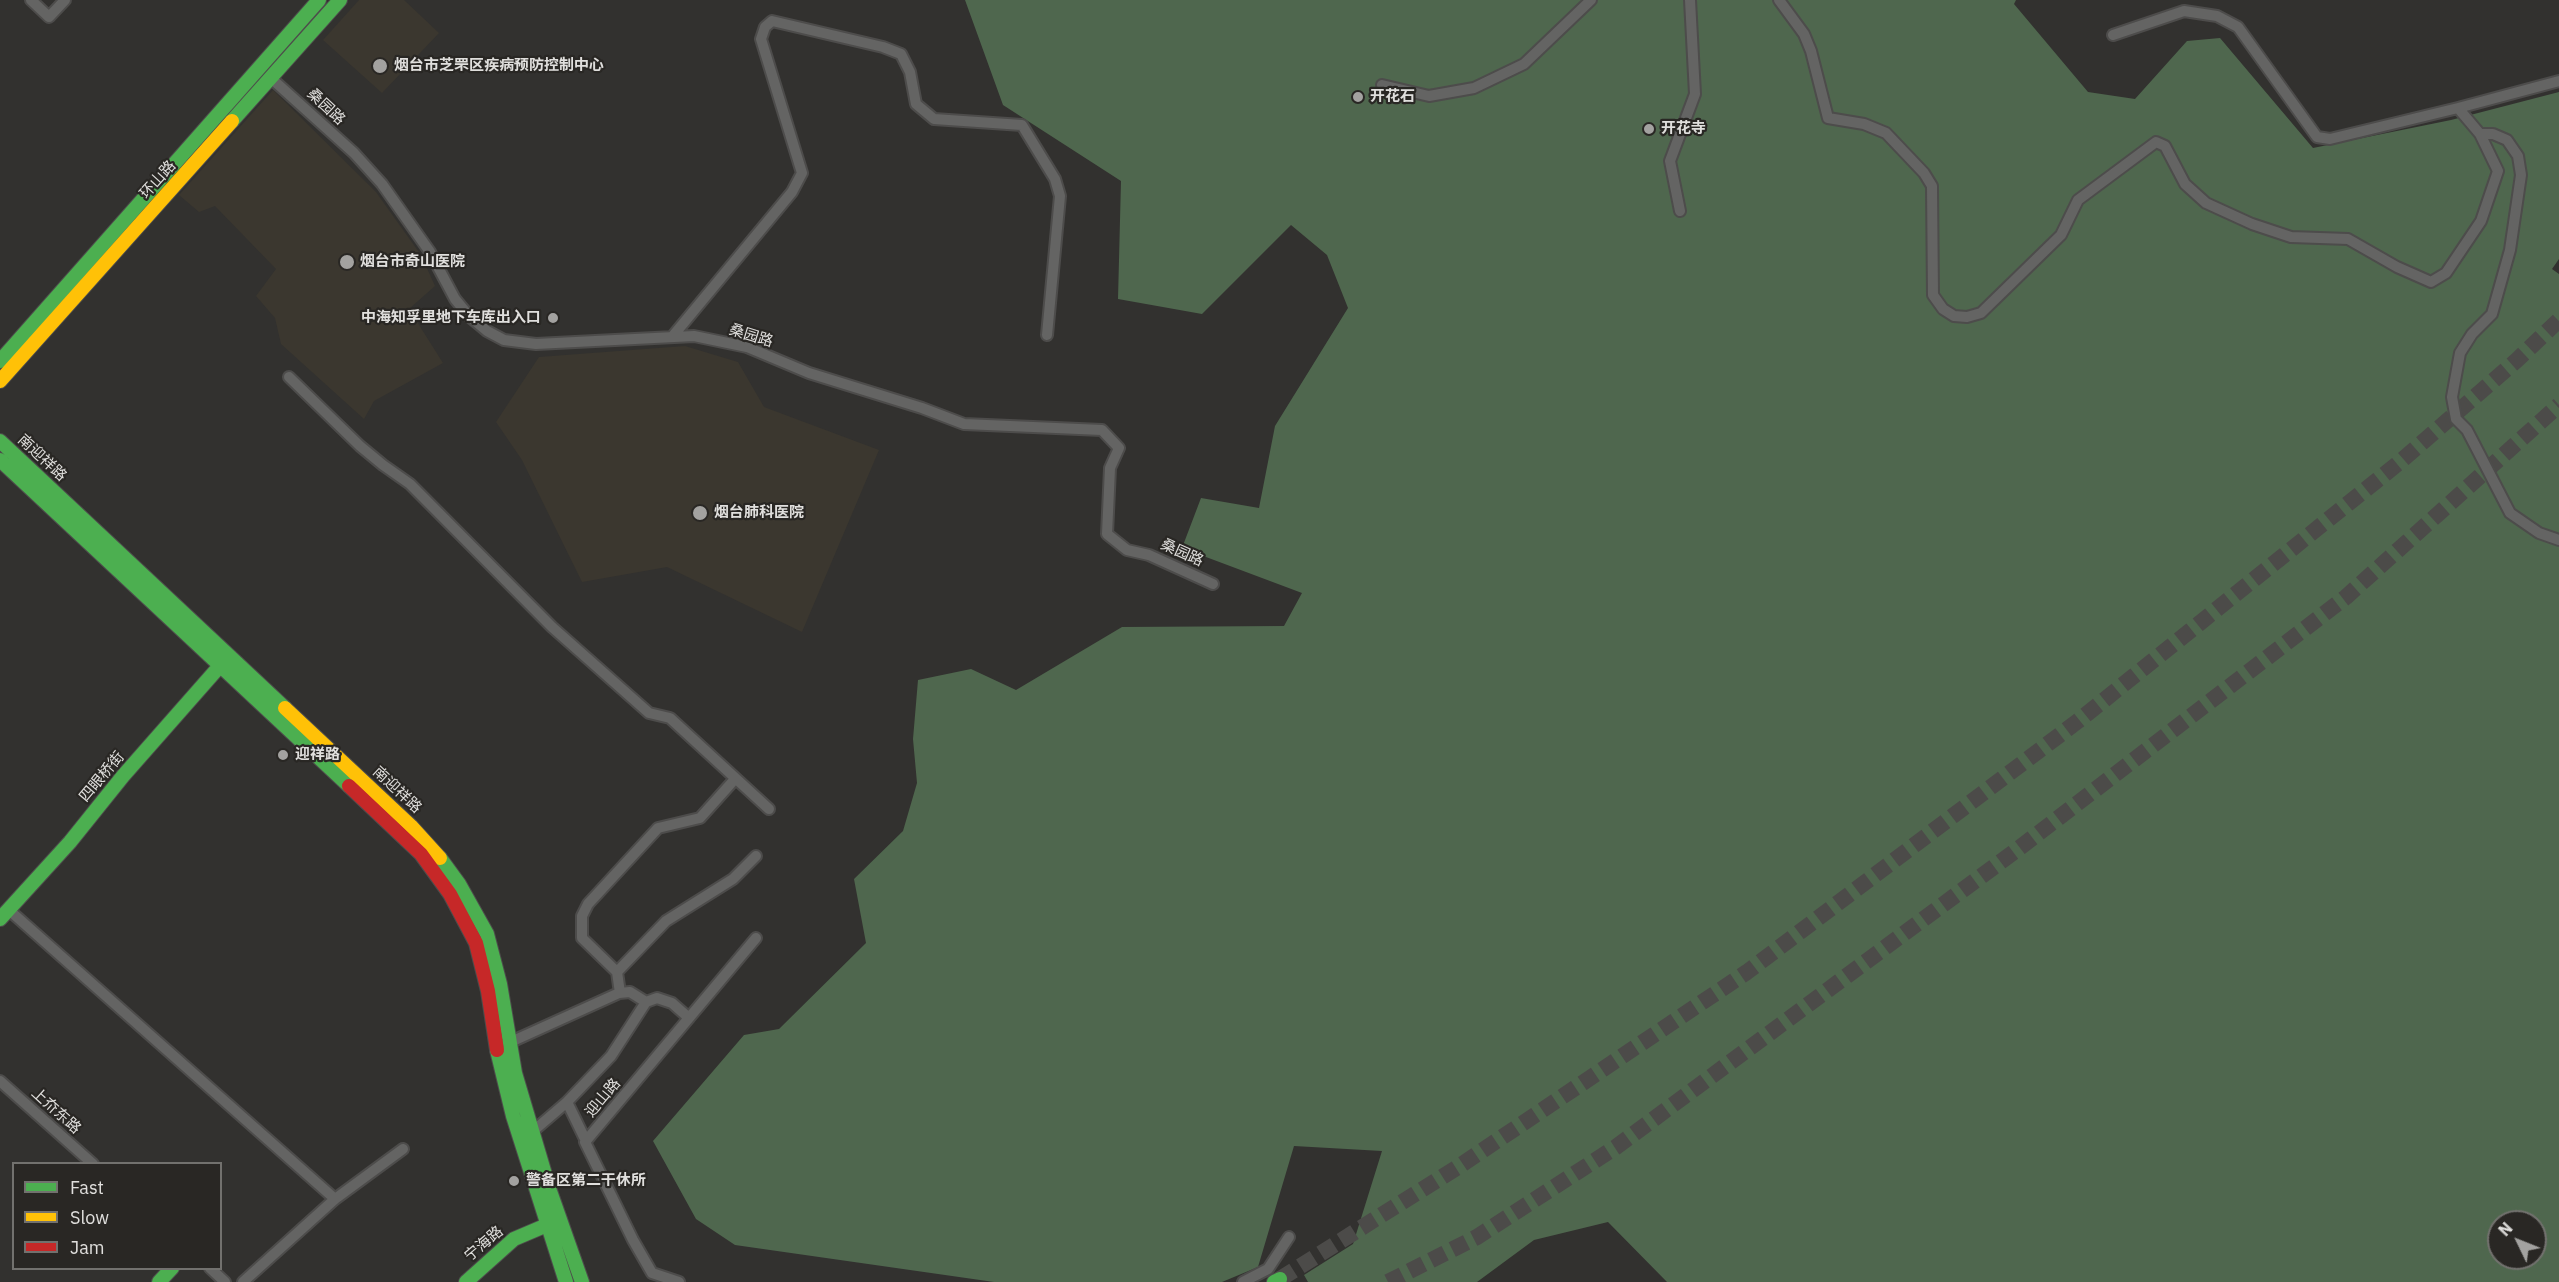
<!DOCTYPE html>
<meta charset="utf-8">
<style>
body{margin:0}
#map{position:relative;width:2559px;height:1282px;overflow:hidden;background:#32312f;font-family:"IBM Plex Sans",sans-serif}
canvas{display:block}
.legend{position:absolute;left:12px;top:1162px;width:210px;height:108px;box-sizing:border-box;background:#292724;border:2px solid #72716e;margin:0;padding:8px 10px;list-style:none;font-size:18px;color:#e0dfdd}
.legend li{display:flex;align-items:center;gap:12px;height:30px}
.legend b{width:30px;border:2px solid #72716e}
.north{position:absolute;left:2487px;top:1210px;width:60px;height:60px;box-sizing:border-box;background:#292724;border:2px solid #72716e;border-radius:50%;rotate:313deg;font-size:16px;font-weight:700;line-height:24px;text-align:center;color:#e0dfdd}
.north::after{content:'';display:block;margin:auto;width:21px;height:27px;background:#a3a2a0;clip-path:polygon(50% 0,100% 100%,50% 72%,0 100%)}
</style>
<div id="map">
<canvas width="2559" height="1282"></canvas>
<ul class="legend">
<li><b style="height:8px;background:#4caf50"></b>Fast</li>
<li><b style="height:8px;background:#ffc107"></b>Slow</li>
<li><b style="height:8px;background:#c62828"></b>Jam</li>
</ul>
<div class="north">N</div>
</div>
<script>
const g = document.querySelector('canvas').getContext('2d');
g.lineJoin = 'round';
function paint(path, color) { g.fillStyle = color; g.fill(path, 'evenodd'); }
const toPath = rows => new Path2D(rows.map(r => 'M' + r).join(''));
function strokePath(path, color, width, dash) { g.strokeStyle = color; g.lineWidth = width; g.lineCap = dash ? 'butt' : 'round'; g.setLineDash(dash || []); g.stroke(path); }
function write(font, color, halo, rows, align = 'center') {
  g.font = font + ' "IBM Plex Sans","Noto Sans SC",sans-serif'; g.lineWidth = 4.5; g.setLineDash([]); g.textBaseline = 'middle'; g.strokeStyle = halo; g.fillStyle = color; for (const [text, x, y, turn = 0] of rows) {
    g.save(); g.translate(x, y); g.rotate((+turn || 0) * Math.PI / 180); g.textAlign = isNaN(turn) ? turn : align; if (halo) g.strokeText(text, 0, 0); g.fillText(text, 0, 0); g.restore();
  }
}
paint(toPath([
 [359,0,404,0,439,33,382,93,323,40],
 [273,90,376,192,421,255,435,286,409,309,443,363,374,401,364,419,281,344,275,318,256,296,276,269,215,206,199,212,179,195],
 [685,346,738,362,764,407,879,450,802,632,667,567,582,582,522,460,496,422,539,357]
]), '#3b372f');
paint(toPath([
 [965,0,2016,0,2014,4,2088,92,2135,99,2187,41,2220,38,2313,148,2451,120,2559,92,2559,259,2552,269,2559,274,2559,1282,1667,1282,1608,1222,1534,1240,1477,1282,1308,1282,1304,1275,1353,1244,1382,1151,1294,1146,1258,1267,1222,1282,994,1282,735,1245,696,1219,653,1141,744,1035,779,1029,866,943,854,879,903,831,917,783,913,739,918,680,971,669,1016,690,1122,627,1284,626,1302,593,1182,548,1201,498,1259,508,1275,426,1348,308,1327,255,1291,225,1202,314,1118,299,1121,181,1003,105],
 [2499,1222,2535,1222,2535,1258,2499,1258]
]), '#4f674e');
strokePath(toPath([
 [1280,1279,1458,1167,1747,972,2078,721,2401,461,2517,360,2559,320],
 [1388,1282,1477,1237,1616,1147,2018,849,2346,597,2559,405]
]), '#4c4b49', 16, [16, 8]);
const street = toPath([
 [31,0,49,17,65,0],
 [1779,0,1804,34,1811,51,1828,118,1864,124,1886,133,1924,173,1932,186,1933,295,1943,309,1954,316,1967,317,1981,313,2061,235,2078,200,2156,142,2165,146,2185,184,2206,203,2252,224,2291,237,2348,239,2397,267,2431,282,2446,273,2481,221,2498,171,2480,134,2458,108,2559,81],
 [2113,35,2184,11,2217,16,2238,27,2317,137,2330,139,2458,108],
 [272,79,354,153,382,184,430,252,455,299,469,316,487,331,504,340,536,344,694,336,747,347,809,373,922,408,964,424,1102,430,1119,448,1110,468,1107,534,1127,550,1149,555,1213,584],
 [1382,85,1429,96,1474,88,1524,64,1591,0],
 [2480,134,2493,134,2507,140,2518,156,2521,175,2510,250,2492,314,2472,334,2460,353,2452,397,2456,419,2467,430,2510,513,2539,533,2559,540],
 [1680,211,1670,161,1695,94,1690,0],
 [672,337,792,192,802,173,761,39,765,27,772,21,883,47,901,54,910,72,916,104,934,119,1022,125,1055,179,1060,196,1047,335],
 [289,377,360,446,383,465,410,484,552,627,649,713,670,718,769,809],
 [9,910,335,1199],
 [617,972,582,938,582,916,588,904,658,828,700,818,735,779],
 [620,993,617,972,666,921,733,879,756,856],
 [504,1045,619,993,630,992,646,1002],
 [0,1081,93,1164],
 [532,1132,567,1102],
 [584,1137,567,1102,611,1056,646,1002,657,998,672,1003,689,1018],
 [210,1268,225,1282],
 [243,1282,335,1199,403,1149],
 [679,1282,652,1273,633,1240,585,1142,756,938],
 [1243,1282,1268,1269,1289,1237]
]);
const fast = toPath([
 [232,121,340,0],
 [0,361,319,0],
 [0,441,285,708],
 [0,460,349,786],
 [440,858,459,884,487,934,500,984,515,1073,550,1191,582,1282],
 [0,919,70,842,123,776,226,659],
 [497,1050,513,1116,566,1282],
 [159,1282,172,1268],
 [466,1282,514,1239,554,1222],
 [1274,1282,1280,1279]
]);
const slow = toPath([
 [0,381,232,121],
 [285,708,411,826,440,858]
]);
const jam = toPath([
 [349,786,421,854,450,894,476,943,488,991,497,1050]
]);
strokePath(street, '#4d4c4b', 14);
strokePath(fast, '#4d4c4b', 16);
strokePath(slow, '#4d4c4b', 16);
strokePath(jam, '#4d4c4b', 16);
strokePath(street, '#646463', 10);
strokePath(fast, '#4caf50', 14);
strokePath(slow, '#ffc107', 14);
strokePath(jam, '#c62828', 14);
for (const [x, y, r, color] of [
 [380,66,8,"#a3a2a0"],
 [1358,97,6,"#a3a2a0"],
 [1649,129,6,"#a3a2a0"],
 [347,262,8,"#a3a2a0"],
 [553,318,6,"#a3a2a0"],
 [700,513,8,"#a3a2a0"],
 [283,755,6,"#a3a2a0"],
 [514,1181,6,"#a3a2a0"]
]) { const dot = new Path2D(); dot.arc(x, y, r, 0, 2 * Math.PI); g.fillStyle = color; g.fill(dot); strokePath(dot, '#292724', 2); }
write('bold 15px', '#e0dfdd', '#292724', [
 ["烟台市芝罘区疾病预防控制中心",394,66],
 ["开花石",1370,97],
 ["开花寺",1661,129],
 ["烟台市奇山医院",360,262],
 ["中海知孚里地下车库出入口",541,318,"right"],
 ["烟台肺科医院",714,513],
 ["迎祥路",295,755],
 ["警备区第二干休所",526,1181]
], 'left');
write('15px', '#e0dfdd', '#292724', [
 ["桑园路",326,107,43],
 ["环山路",158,180,-48],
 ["桑园路",751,336,17],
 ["南迎祥路",42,458,43],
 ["桑园路",1182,553,24],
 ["四眼桥街",102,777,-50],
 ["南迎祥路",397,790,43],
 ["迎山路",603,1098,-50],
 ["上夼东路",56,1111,42],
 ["宁海路",484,1244,-40]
]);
</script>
